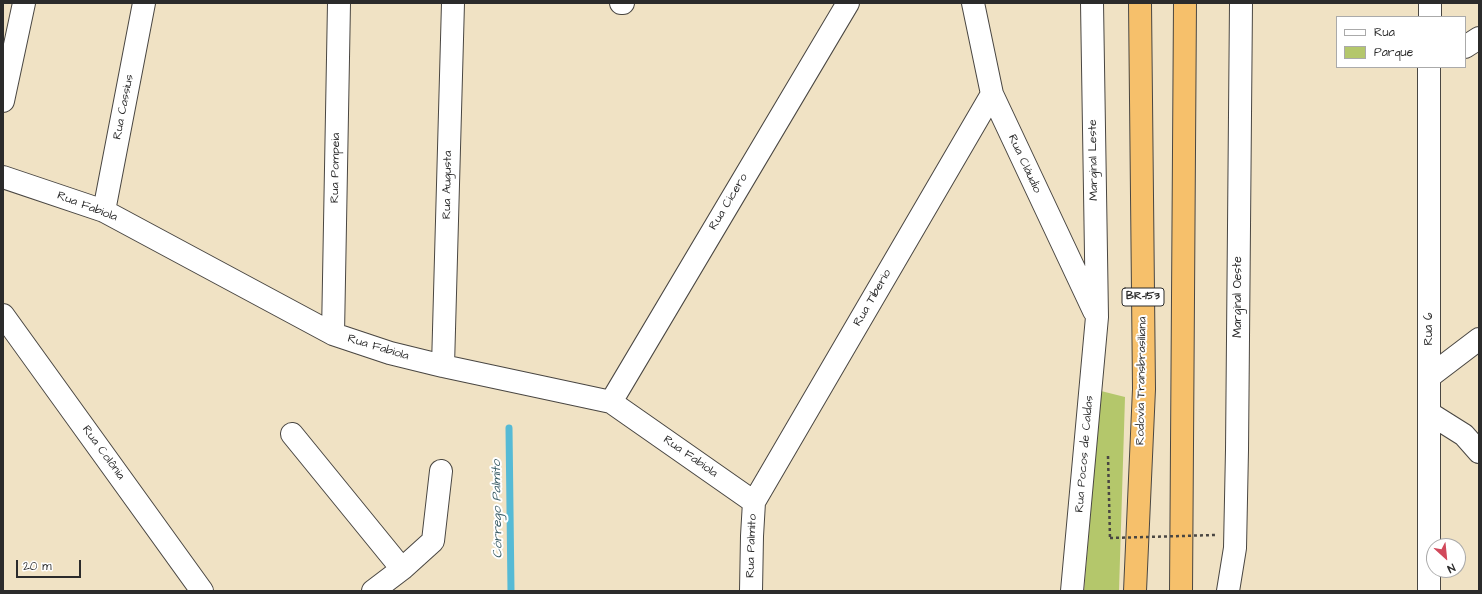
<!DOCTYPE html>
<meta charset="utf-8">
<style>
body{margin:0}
#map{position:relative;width:1482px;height:594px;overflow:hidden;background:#f0e2c4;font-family:"Architects Daughter",sans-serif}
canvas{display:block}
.frame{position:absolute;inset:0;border:4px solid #2b2b2b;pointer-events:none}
.legend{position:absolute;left:1336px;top:16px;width:130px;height:52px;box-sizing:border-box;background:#fff;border:1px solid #aaa;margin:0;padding:5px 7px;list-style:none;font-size:12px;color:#2b2b2b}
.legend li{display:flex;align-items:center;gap:8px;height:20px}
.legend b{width:20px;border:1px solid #aaa}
.north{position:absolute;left:1426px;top:538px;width:40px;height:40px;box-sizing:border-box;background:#fff;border:1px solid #aaa;border-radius:50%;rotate:153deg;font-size:11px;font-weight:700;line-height:16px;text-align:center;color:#2b2b2b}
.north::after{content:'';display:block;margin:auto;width:14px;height:18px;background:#d1495b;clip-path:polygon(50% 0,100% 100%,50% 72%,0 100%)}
.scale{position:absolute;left:16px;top:560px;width:65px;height:18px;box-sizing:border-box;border:2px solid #2b2b2b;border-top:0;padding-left:5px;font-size:12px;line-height:14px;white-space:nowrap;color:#2b2b2b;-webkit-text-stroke:3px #fff;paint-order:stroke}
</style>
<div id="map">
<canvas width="1482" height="594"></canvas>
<div class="frame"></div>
<ul class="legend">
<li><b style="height:5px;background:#fff"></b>Rua</li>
<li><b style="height:11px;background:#b4c76b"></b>Parque</li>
</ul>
<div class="north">N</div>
<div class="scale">20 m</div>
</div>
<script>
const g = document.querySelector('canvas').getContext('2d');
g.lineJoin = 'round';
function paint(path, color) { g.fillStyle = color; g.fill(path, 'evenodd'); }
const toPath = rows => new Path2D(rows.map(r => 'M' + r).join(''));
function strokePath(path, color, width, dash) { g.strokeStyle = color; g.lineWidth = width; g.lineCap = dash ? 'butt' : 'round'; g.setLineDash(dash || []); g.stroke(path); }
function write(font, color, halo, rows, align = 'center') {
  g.font = font + ' "Architects Daughter",sans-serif'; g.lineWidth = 4; g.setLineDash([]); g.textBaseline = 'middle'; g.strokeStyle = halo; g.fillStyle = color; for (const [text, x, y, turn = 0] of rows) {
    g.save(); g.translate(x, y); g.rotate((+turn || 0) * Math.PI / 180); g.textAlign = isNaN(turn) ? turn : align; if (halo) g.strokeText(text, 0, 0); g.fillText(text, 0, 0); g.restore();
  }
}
paint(toPath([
 [1101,391,1125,397,1119,591,1084,591]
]), '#b4c76b');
strokePath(toPath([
 [509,428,511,591]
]), '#56bad5', 7);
const minor = toPath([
 [621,3,623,3],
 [973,3,992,94,1094,311],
 [1430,17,1430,3],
 [1465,47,1479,38],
 [1429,67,1429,591],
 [3,101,24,3],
 [3,177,104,211,333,334,390,353,443,366,611,402,754,502],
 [104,211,144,3],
 [3,315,202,591],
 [333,334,339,3],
 [443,366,453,3],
 [1429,377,1479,339],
 [611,402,848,3],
 [1429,413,1464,435,1479,452],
 [292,434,402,569,373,591],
 [402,569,433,541,441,471],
 [751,591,752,536,754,502,992,94],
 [1072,591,1097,317,1092,3],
 [1228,591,1235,548,1237,450,1241,3]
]);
const highway = toPath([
 [1135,591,1144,389,1140,3],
 [1181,591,1185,3]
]);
strokePath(minor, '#494642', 24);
strokePath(highway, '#494642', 24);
strokePath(toPath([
 [1108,456,1110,538]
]), '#494642', 2.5, [3, 3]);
strokePath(minor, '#fff', 22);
strokePath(highway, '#f6c06b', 22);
strokePath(toPath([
 [1110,538,1216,535]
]), '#494642', 2.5, [3, 3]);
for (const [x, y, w] of [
 [1143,297,42]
]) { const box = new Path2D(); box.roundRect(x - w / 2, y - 9, w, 18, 3); g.fillStyle = '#fff'; g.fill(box); strokePath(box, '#2b2b2b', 1); }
write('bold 11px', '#2b2b2b', null, [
 ["BR-153",1143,297]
]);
write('12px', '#2b2b2b', '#fff', [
 ["Rua Cassius",124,107,-79],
 ["Marginal Leste",1094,160,-91],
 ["Rua Cláudio",1024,164,65],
 ["Rua Pompeia",336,168,-89],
 ["Rua Augusta",448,185,-89],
 ["Rua Cicero",729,202,-59],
 ["Rua Fabiola",87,207,21],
 ["Marginal Oeste",1238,297,-90],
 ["Rua Tiberio",873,298,-60],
 ["Rua 6",1429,329,-90],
 ["Rua Fabiola",378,348,17],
 ["Rodovia Transbrasiliana",1142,381,-89],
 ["Rua Colônia",103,453,54],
 ["Rua Pocos de Caldas",1085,454,-85],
 ["Rua Fabiola",690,457,35],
 ["Rua Palmito",752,546,-88]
]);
write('italic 13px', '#3a5d66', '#fff', [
 ["Córrego Palmito",498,509,-91]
]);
</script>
